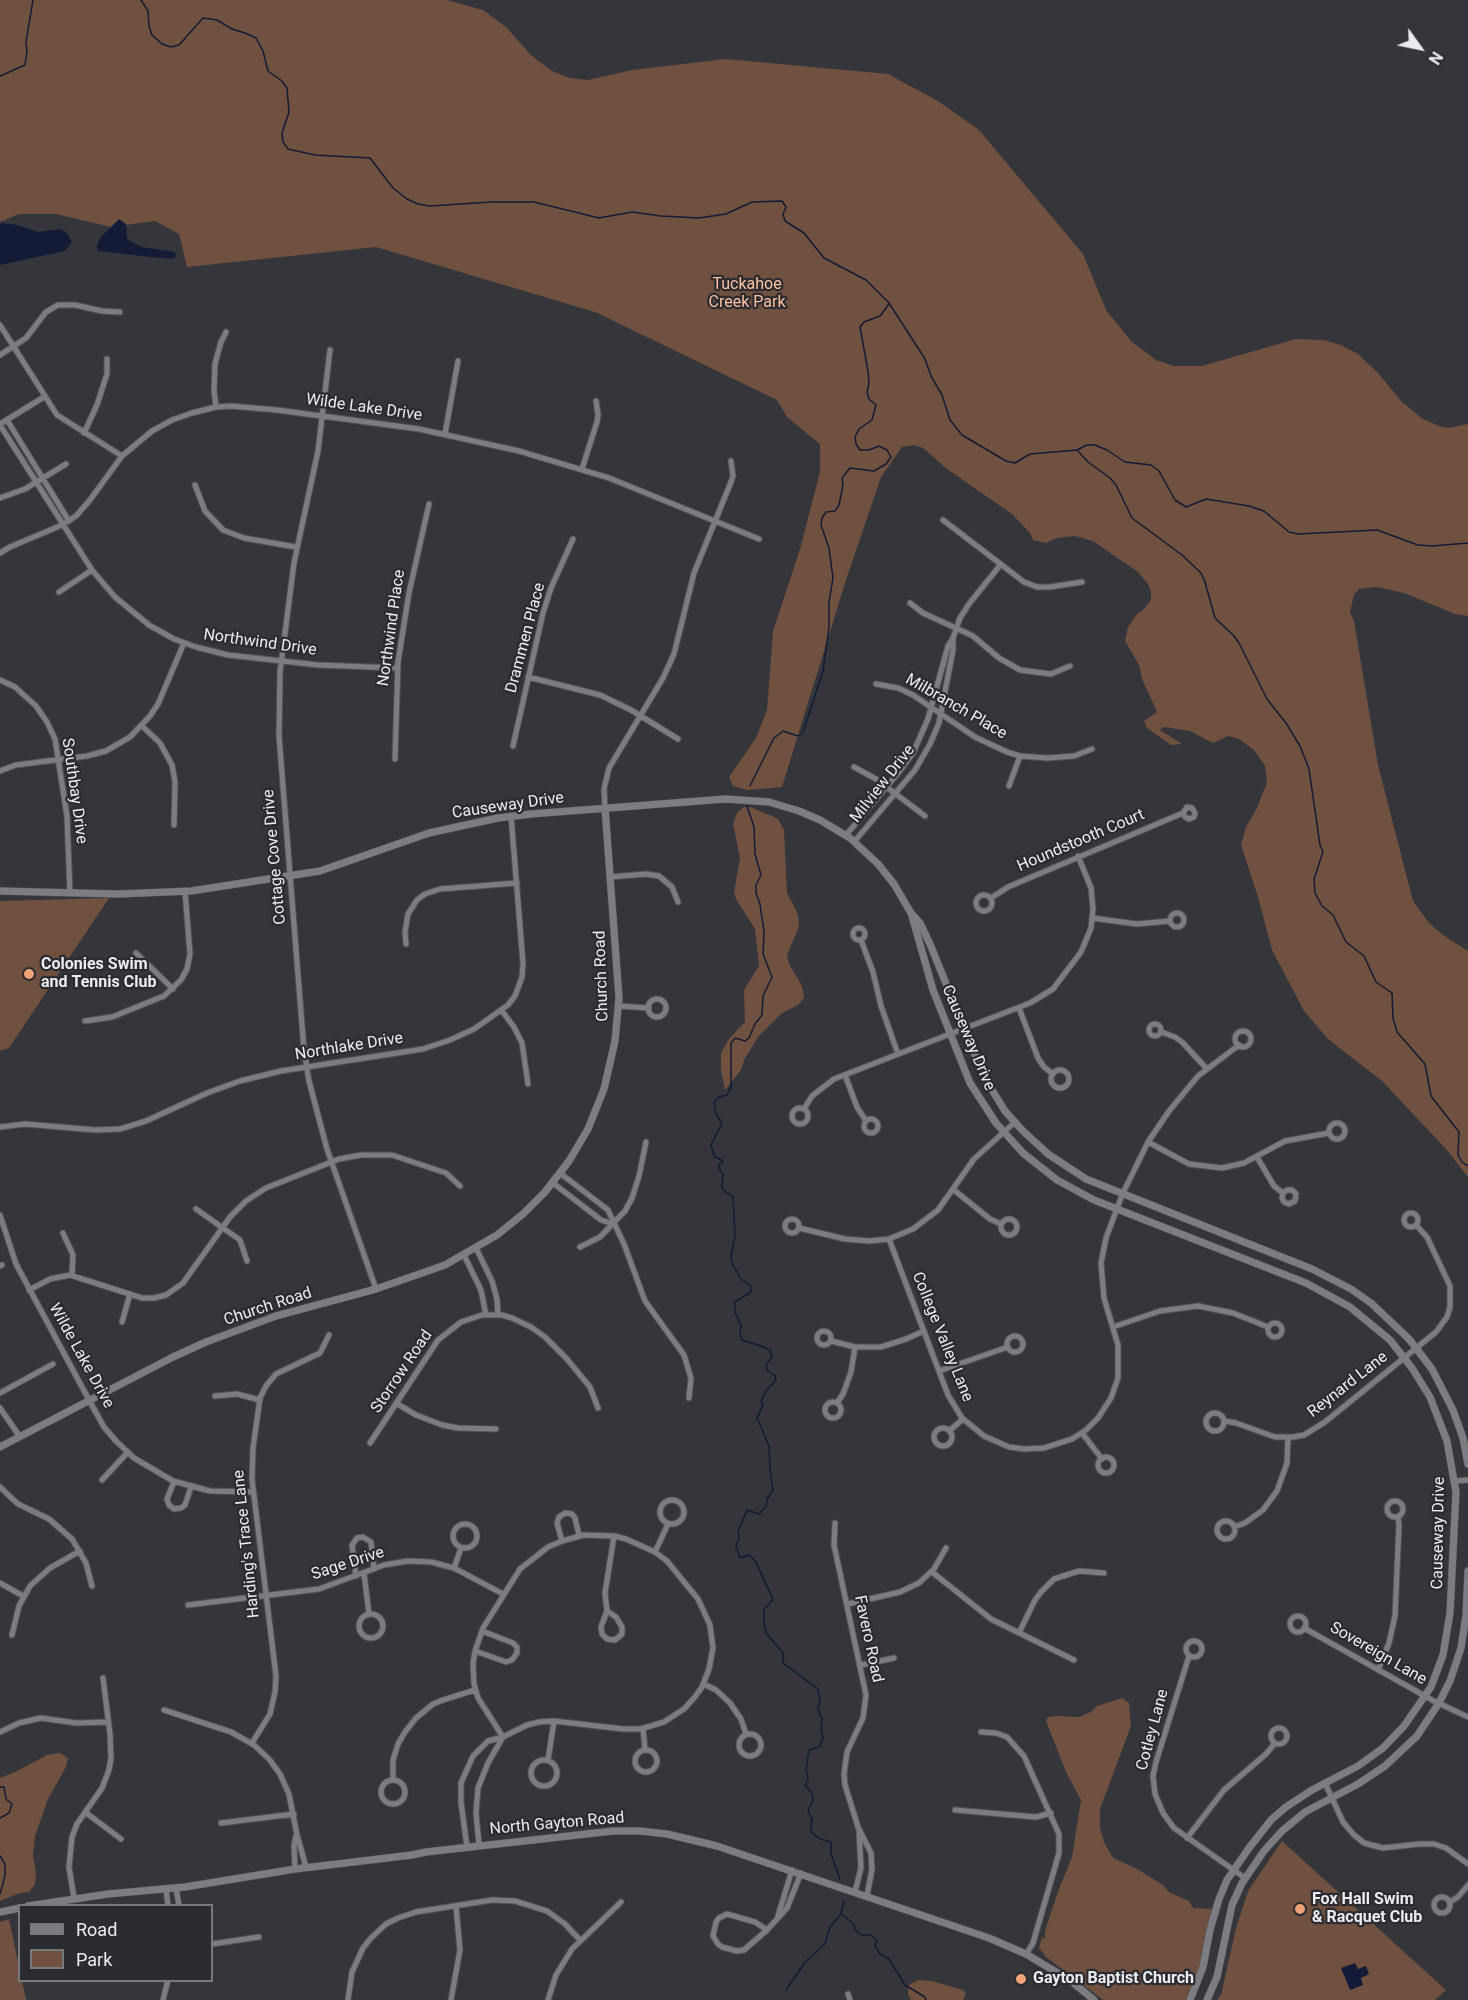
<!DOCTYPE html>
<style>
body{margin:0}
#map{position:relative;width:1468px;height:2000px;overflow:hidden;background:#34363b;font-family:Roboto,sans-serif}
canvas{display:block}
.legend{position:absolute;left:18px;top:1904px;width:195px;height:78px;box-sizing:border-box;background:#2a2c31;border:2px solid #77797d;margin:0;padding:8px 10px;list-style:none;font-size:18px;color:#ebecef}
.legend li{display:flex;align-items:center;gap:12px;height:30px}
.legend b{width:30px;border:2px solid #77797d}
.north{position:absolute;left:1390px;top:18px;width:60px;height:60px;-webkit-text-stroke:4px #2a2c31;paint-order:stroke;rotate:123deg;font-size:16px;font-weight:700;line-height:24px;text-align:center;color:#ebecef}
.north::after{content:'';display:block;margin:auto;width:21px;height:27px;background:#ebecef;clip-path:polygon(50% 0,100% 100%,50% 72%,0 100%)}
</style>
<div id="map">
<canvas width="1468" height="2000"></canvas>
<ul class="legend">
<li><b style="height:8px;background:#7b7d83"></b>Road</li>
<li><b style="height:16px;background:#70503f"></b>Park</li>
</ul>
<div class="north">N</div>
</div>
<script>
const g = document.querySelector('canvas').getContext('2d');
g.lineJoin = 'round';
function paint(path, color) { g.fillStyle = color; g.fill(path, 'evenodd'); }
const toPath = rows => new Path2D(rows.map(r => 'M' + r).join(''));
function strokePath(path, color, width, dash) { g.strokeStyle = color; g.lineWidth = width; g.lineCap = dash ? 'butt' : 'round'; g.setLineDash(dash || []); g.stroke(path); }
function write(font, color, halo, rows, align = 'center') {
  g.font = font + ' Roboto,sans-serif'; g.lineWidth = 4.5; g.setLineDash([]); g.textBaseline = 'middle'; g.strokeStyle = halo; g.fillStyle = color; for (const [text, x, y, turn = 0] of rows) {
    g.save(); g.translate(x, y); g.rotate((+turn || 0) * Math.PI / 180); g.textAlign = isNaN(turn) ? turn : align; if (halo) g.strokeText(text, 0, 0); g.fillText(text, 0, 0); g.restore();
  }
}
paint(toPath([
 [0,0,447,0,483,10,506,27,531,55,552,71,570,78,588,80,632,70,726,59,888,74,938,101,979,130,1083,254,1107,312,1114,320,1132,342,1156,360,1173,366,1202,366,1296,339,1324,340,1341,345,1358,354,1378,373,1402,402,1423,419,1439,426,1448,428,1468,424,1468,616,1455,614,1404,593,1377,587,1359,589,1354,595,1350,612,1354,621,1378,765,1413,901,1429,923,1443,935,1468,951,1468,1177,1446,1149,1382,1081,1328,1039,1304,1011,1272,950,1258,897,1241,845,1246,827,1256,810,1267,783,1265,766,1254,750,1239,739,1228,736,1213,743,1190,731,1164,727,1160,730,1182,744,1171,745,1147,728,1144,721,1157,712,1142,679,1139,665,1125,641,1128,627,1137,614,1144,609,1151,600,1151,591,1148,584,1138,572,1093,541,1075,536,1057,538,1046,543,1033,540,1030,533,1012,514,947,469,923,448,914,445,902,447,881,477,846,580,782,787,747,790,733,786,729,777,756,738,767,710,773,631,800,549,820,472,820,444,787,417,777,400,595,312,376,247,187,267,179,234,155,221,111,227,56,214,19,214,0,222],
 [744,807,750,807,772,816,778,819,784,830,787,893,797,912,799,922,798,929,787,955,789,964,802,986,804,998,798,1005,782,1013,758,1037,745,1058,741,1070,725,1090,721,1070,721,1053,729,1039,745,1022,744,990,759,966,755,929,736,899,734,892,740,858,733,824,737,813],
 [109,898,9,1048,0,1051,0,901],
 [1122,1698,1129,1703,1131,1726,1100,1809,1100,1828,1104,1842,1113,1858,1137,1869,1163,1885,1169,1892,1189,1901,1193,1908,1213,1909,1202,1966,1187,2000,1103,2000,1046,1957,1039,1948,1042,1937,1045,1939,1045,1931,1057,1894,1072,1857,1081,1800,1066,1772,1046,1721,1048,1717,1057,1716,1079,1717,1091,1712,1097,1706],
 [60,1753,68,1758,66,1767,48,1799,35,1836,33,1856,36,1873,35,1884,29,1892,20,1893,0,1901,0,1778,15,1772,47,1755],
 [1282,1841,1446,1990,1435,2000,1217,2000,1221,1995,1236,1928,1248,1891],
 [9,1919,19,1967,20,1980,22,1981,26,2000,0,2000,0,1922],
 [918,1980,932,1981,963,1990,966,1993,964,1998,963,2000,911,2000,908,1994,909,1985]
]), '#70503f');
paint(toPath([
 [119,219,126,224,127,238,130,241,142,247,175,252,176,257,172,259,161,258,98,251,97,246,100,238],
 [2,223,17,225,38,232,60,229,66,232,72,242,65,251,0,265,0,224],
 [1355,1963,1358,1969,1366,1966,1369,1974,1361,1978,1363,1985,1350,1990,1341,1968]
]), '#131b36');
strokePath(toPath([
 [141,0,148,11,149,26,152,35,162,44,171,47,179,45,203,18,217,20,232,29,245,33,256,38,263,51,268,71,282,81,287,88,289,112,282,133,283,142,288,149,315,155,370,158,393,188,407,199,418,204,430,206,491,202,534,202,599,218,632,212,661,216,699,218,726,214,752,202,782,201,786,207,783,214,785,221,804,233,824,258,866,280,889,303,925,359,931,376,942,395,950,420,962,435,1006,461,1015,463,1030,454,1077,450,1087,445,1095,445,1107,450,1125,462,1151,465,1159,471,1175,500,1186,507,1206,499,1249,506,1264,511,1289,532,1298,534,1377,530,1418,545,1432,546,1468,543],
 [0,76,25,65,27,51,26,42,33,0],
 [1077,450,1088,462,1110,478,1116,485,1132,518,1182,555,1201,573,1205,582,1215,618,1234,636,1239,643,1267,699,1286,723,1300,746,1309,769,1320,845,1323,852,1314,879,1315,893,1322,906,1333,915,1346,942,1364,956,1376,982,1392,993,1393,1018,1397,1032,1425,1064,1431,1096,1459,1132,1458,1155,1462,1162,1468,1166],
 [750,786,774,738,783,731,798,736,803,732,823,671,829,627,829,602,833,578,829,548,821,525,822,518,826,512,835,511,839,505,843,485,842,478,850,468,874,471,886,464,891,457,887,450,879,446,869,450,860,450,856,444,855,437,859,429,872,420,876,405,869,399,867,392,869,383,868,371,860,327,864,322,880,316,889,304],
 [747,806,754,827,755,854,761,875,756,885,756,893,760,904,764,932,763,954,772,977,763,996,762,1015,755,1024,749,1038,745,1041,735,1038,731,1043,731,1087,727,1095,719,1097,714,1102,716,1114,722,1123,711,1145,714,1156,723,1161,719,1165,720,1171,723,1174,722,1186,723,1190,733,1197,735,1235,731,1257,732,1263,741,1279,750,1285,751,1292,735,1302,735,1312,741,1325,740,1335,742,1340,764,1347,771,1351,772,1357,766,1365,767,1370,775,1376,776,1380,766,1391,761,1401,763,1405,757,1418,769,1446,770,1470,773,1490,767,1499,766,1507,759,1514,747,1510,738,1532,739,1538,736,1546,740,1558,749,1555,756,1562,772,1597,772,1601,764,1609,764,1623,766,1633,783,1653,783,1663,818,1689,820,1702,818,1710,822,1718,821,1729,823,1739,819,1747,809,1750,806,1769,808,1779,805,1785,812,1793,813,1801,808,1810,812,1820,811,1832,820,1839,831,1842,831,1854,840,1879],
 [0,1787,4,1787,6,1799,12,1804,9,1813,0,1818],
 [0,1856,5,1864,5,1876,0,1894],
 [841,1914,853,1923,856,1931,862,1935,871,1935,877,1941,875,1946,881,1955,889,1959,905,1985,925,1997,926,2000],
 [786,1990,805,1962,825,1944,830,1927,841,1914,844,1901]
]), '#131b36', 1.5);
const minor = toPath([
 [0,325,57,415,122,456],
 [330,350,318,451,294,563,280,672,279,736,304,1050,309,1081,327,1149,376,1289],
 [0,355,26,338,46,312,58,305,75,305,102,311,120,312],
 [216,407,214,390,215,364,221,342,226,332],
 [7,420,69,521],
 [0,424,44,397],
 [0,425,92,570,115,597,149,625,174,639,196,647,228,655,318,665,397,668],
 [84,433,97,405,107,374,107,359],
 [445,434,458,361],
 [582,469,597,422,598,414,596,401],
 [195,485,205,511,223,530,244,538,296,547],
 [0,498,25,489,66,464],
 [943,520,1024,582,1037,587,1050,587,1082,582],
 [0,553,10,547,62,525,76,516,90,500,122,456,152,431,172,420,192,413,216,407,231,406,277,410,419,429,519,451,609,478,759,539],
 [59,592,92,570],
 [910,603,923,613,973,636,999,658,1020,670,1051,674,1070,666],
 [528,677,600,695,631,710,678,739],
 [0,680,15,687,36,706,47,722,55,739,67,816,70,893],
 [876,684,898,688,913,695,975,737,1007,752,1020,756,1047,758,1074,756,1092,749],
 [142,726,160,743,172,765,175,782,174,825],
 [513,746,543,613,551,588,573,539],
 [395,759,398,662,409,593,429,504],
 [854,767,876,779,925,816],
 [0,771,16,765,87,756,106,751,130,737,150,716,158,704,184,643],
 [1009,786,1020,756],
 [605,808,604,789,609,768,663,678,674,654,694,573,731,482,733,476,731,461],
 [846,835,899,772,913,753,928,719,948,646,953,638,960,618,969,604,1001,564],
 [854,842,915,770,930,744,939,723,953,650,953,639],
 [610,877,646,874,659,876,672,887,678,902],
 '976 903a8 8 0 1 1 16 0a8 8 0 1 1-16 0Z',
 [991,898,1008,887,1183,813,1187,807,1192,808,1195,813,1194,817,1189,819,1185,817,1183,813],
 '1170 920a7 7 0 1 1 14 0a7 7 0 1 1-14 0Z',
 [1092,918,1137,924,1170,921],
 '853 934a6 6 0 1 1 12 0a6 6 0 1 1-12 0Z',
 [861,940,873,972,881,1006,898,1054],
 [406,944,405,932,408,914,417,900,425,894,440,889,517,883],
 [136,953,173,989],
 '648 1008a9 9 0 1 1 18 0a9 9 0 1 1-18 0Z',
 [619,1006,649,1008],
 [1019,1008,1038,1058,1044,1067,1053,1074],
 [502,1011,514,1027,522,1043,528,1084],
 [85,1021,112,1017,164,996,181,980,187,969,190,954,185,891],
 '1149 1030a6 6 0 1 1 12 0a6 6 0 1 1-12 0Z',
 '1235 1039a8 8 0 1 1 16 0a8 8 0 1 1-16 0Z',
 [1161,1032,1175,1037,1182,1042,1207,1069],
 '1051 1079a9 9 0 1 1 18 0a9 9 0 1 1-18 0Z',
 [845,1075,857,1107,866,1121],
 '792 1116a8 8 0 1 1 16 0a8 8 0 1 1-16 0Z',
 [804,1109,812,1096,834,1079,1030,1003,1053,989,1081,952,1091,928,1093,909,1091,888,1078,856],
 '864 1126a7 7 0 1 1 14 0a7 7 0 1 1-14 0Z',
 '1329 1131a8 8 0 1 1 16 0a8 8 0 1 1-16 0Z',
 [0,1127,25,1124,96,1130,120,1129,146,1121,207,1093,240,1081,281,1071,423,1049,450,1040,474,1029,508,1005,515,996,522,977,523,963,511,816],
 [1148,1142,1189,1164,1222,1168,1244,1163,1285,1141,1329,1133],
 [1257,1157,1274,1186,1283,1193,1282,1198,1284,1202,1289,1204,1295,1201,1296,1194,1292,1190,1287,1190,1283,1193],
 [560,1173,608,1210,624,1244,645,1301,684,1355,691,1378,689,1398],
 [553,1183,601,1220,613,1224],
 [954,1190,990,1219,1001,1224],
 [196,1209,240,1240,247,1261],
 '1404 1220a7 7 0 1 1 14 0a7 7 0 1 1-14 0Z',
 [0,1215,16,1264,89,1400,104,1427,116,1441,134,1458,173,1481,210,1491,253,1492],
 '1001 1227a8 8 0 1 1 16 0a8 8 0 1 1-16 0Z',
 '785 1226a7 7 0 1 1 14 0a7 7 0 1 1-14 0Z',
 [799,1228,845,1239,869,1241,889,1239,913,1229,938,1210,974,1159,1015,1122],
 [63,1233,73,1255,72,1275],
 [889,1239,948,1395,962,1418,984,1436,1009,1447,1024,1449,1044,1448,1072,1439,1086,1430,1098,1418,1111,1398,1118,1378,1118,1345,1104,1298,1101,1263,1106,1238,1122,1195,1148,1142,1169,1111,1198,1076,1239,1045],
 [580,1247,600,1237,625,1211,632,1198,639,1176,646,1142],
 [476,1248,492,1281,497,1299,498,1315],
 [464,1255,481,1290,486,1315],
 [0,1266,2,1265],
 [29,1290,50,1279,70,1275,142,1298,154,1298,166,1295,183,1283,230,1217,246,1201,266,1188,339,1159,361,1155,392,1155,446,1173,460,1186],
 [122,1322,130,1294],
 '1268 1330a7 7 0 1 1 14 0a7 7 0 1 1-14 0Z',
 [1113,1327,1160,1311,1198,1306,1233,1313,1268,1327],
 '817 1338a7 7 0 1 1 14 0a7 7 0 1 1-14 0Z',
 '1007 1344a8 8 0 1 1 16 0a8 8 0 1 1-16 0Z',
 [831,1341,855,1347,881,1347,906,1339,924,1331],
 [939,1371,1008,1347],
 [0,1393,53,1364],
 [215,1396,237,1394,260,1400],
 '825 1410a8 8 0 1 1 16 0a8 8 0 1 1-16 0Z',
 [396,1403,416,1415,442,1425,458,1428,496,1429],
 [837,1403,843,1394,851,1372,855,1347],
 [0,1408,20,1437],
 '1206 1422a9 9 0 1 1 18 0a9 9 0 1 1-18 0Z',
 [1224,1421,1236,1423,1275,1437,1293,1437,1304,1435,1325,1422,1436,1332,1447,1317,1450,1307,1450,1286,1427,1237,1416,1225],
 '934 1437a9 9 0 1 1 18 0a9 9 0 1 1-18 0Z',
 [949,1431,963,1419],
 [1082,1433,1102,1459],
 [370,1443,438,1340,461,1322,482,1315,502,1315,512,1318,531,1327,545,1337,567,1359,590,1387,598,1408],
 '1098 1465a8 8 0 1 1 16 0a8 8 0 1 1-16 0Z',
 [102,1480,128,1452],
 [1454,1481,1468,1480],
 [174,1482,167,1499,169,1505,174,1509,181,1508,185,1505,191,1487],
 [0,1487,18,1504,49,1519,72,1539,86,1563,92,1586],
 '660 1512a12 12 0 1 1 24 0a12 12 0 1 1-24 0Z',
 '1387 1509a8 8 0 1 1 16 0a8 8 0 1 1-16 0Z',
 '1217 1530a9 9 0 1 1 18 0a9 9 0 1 1-18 0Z',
 [835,1523,834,1545,866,1695,863,1718,847,1752,844,1774,845,1785,858,1827,871,1853,872,1869,867,1896],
 '453 1536a12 12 0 1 1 24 0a12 12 0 1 1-24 0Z',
 [1234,1527,1245,1523,1263,1510,1277,1491,1287,1463,1288,1438],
 [562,1541,557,1523,559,1517,565,1513,572,1514,575,1518,579,1535],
 [655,1552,668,1524],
 [454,1568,461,1548],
 [932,1572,991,1619,1074,1660],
 [364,1573,369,1614],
 [356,1576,352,1545,357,1538,363,1537,371,1542,374,1569],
 [0,1583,23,1596],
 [848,1604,900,1592,919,1583,934,1569,946,1548],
 [188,1605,319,1589,384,1565,408,1561,431,1562,454,1568,503,1594],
 [607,1611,616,1617,622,1627,622,1634,615,1640,607,1639,602,1634,601,1627,607,1611,605,1593,614,1536],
 '359 1626a12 12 0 1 1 24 0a12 12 0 1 1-24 0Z',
 '1290 1624a8 8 0 1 1 16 0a8 8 0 1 1-16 0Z',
 [1304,1628,1432,1700,1468,1717],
 [1019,1633,1035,1600,1041,1592,1054,1579,1079,1571,1104,1573],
 [12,1635,19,1606,30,1586,50,1568,80,1551],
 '1186 1649a8 8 0 1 1 16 0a8 8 0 1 1-16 0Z',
 [475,1651,506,1662,512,1660,517,1653,517,1647,513,1643,482,1631],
 [1189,1656,1156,1762,1153,1776,1155,1794,1163,1813,1174,1828,1245,1878],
 [861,1665,894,1658],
 [1378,1670,1389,1643,1395,1616,1399,1525,1398,1517],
 [704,1684,716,1690,730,1703,741,1719,746,1734],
 [164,1710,231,1732,254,1745,269,1759,280,1774,289,1794,297,1835,306,1867],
 '1271 1736a8 8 0 1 1 16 0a8 8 0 1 1-16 0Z',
 [643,1728,645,1750],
 [0,1732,19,1723,41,1718,76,1723,108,1722],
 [981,1732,996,1733,1007,1737,1024,1756,1059,1834,1059,1853,1033,1943,1026,1954],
 '739 1745a11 11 0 1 1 22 0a11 11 0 1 1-22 0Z',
 [252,1743,270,1714,275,1692,276,1676,252,1479,253,1448,260,1398,266,1386,276,1374,320,1353,329,1335],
 '635 1761a11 11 0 1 1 22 0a11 11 0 1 1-22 0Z',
 [548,1760,554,1721],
 '531 1773a13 13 0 1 1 26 0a13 13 0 1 1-26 0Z',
 '381 1792a12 12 0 1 1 24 0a12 12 0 1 1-24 0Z',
 [393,1780,393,1760,398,1744,405,1732,416,1718,433,1704,443,1700,475,1690],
 [1325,1783,1343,1822,1353,1834,1364,1843,1383,1848,1419,1844,1434,1844,1446,1848,1468,1864],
 [955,1810,1036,1817,1051,1813],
 [85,1812,121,1839],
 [221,1823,294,1814],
 [1187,1838,1224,1790,1266,1754,1275,1743],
 [479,1845,476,1813,478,1788,488,1763,503,1737],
 [467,1847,461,1802,461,1783,473,1756,488,1741,503,1737,527,1725,539,1722,554,1721,623,1729,641,1729,664,1722,684,1709,694,1698,702,1687,709,1669,713,1648,710,1625,698,1599,667,1561,655,1552,626,1539,614,1536,584,1535,562,1541,548,1547,520,1569,483,1628,475,1651,473,1664,474,1684,478,1698,503,1737],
 [295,1869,294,1846,296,1836],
 [176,1888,179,1906],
 [166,1889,168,1906],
 [855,1892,861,1868,859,1830],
 '1434 1905a8 8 0 1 1 16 0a8 8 0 1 1-16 0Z',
 [74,1898,69,1867,72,1837,77,1824,102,1788,109,1770,111,1758,110,1734,103,1678],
 [1450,1902,1458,1897,1468,1885],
 [778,1916,792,1870],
 [767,1930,755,1922,727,1914,719,1918,716,1922,713,1936,718,1944,722,1947,737,1951,744,1950,767,1930,787,1908,801,1873],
 [212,1944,259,1937],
 [848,1994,850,2000],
 [163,2000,168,1980],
 [348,2000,352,1972,363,1948,371,1938,386,1924,398,1918,416,1912,492,1900,515,1901,547,1911,565,1924,580,1940],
 [451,2000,460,1950,456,1906],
 [548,2000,556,1975,572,1949,621,1902]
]);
const tertiary = toPath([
 [0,891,119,894,191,891,320,871,429,833,498,818,531,814,725,799,769,802,799,811,820,820,850,838,878,864,894,884,911,913,920,923,930,944,984,1077,1005,1111,1022,1130,1048,1154,1086,1179,1312,1269,1351,1289,1371,1303,1409,1339,1432,1369,1453,1410,1463,1438,1468,1464],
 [912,916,933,990,970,1083,996,1123,1023,1153,1057,1180,1094,1200,1306,1283,1350,1307,1390,1340,1412,1368,1430,1397,1447,1441,1456,1492,1450,1613,1443,1655,1431,1687,1404,1726,1383,1748,1358,1766,1312,1790,1286,1807,1271,1820,1249,1848,1227,1880,1219,1899,1210,1930,1203,1967,1190,2000],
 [0,1447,173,1357,206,1342,276,1316,376,1289,445,1265,497,1235,523,1214,545,1192,569,1161,588,1129,604,1089,615,1041,619,998,605,808],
 [28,1906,108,1894,185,1887,295,1869,412,1855,426,1852,613,1831,640,1831,667,1834,717,1846,989,1938,1026,1954,1071,1981,1094,2000],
 [0,1912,20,1908],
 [1207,2000,1217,1977,1232,1905,1242,1883,1264,1851,1282,1831,1305,1812,1358,1784,1385,1766,1417,1736,1439,1703,1450,1681,1461,1648,1466,1615,1468,1571]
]);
strokePath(minor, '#525357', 7);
strokePath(tertiary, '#525357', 8);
strokePath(minor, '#7b7d83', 5);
strokePath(tertiary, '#7b7d83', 7);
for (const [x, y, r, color] of [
 [29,974,6,"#f0a279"],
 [1300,1909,6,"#f0a279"],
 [1021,1979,6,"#f0a279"]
]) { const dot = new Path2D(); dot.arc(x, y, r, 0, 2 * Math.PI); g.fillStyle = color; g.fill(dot); strokePath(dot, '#2a2c31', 2); }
write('16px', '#fdc0a0', '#2a2c31', [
 ["Tuckahoe",747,285],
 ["Creek Park",747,303]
]);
write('16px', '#ebecef', '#2a2c31', [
 ["Wilde Lake Drive",364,408,8],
 ["Northwind Place",392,628,-82],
 ["Drammen Place",526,638,-75],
 ["Northwind Drive",260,643,8],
 ["Milbranch Place",956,707,30],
 ["Milview Drive",883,784,-52],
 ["Southbay Drive",74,791,82],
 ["Causeway Drive",508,806,-8],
 ["Houndstooth Court",1081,841,-23],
 ["Cottage Cove Drive",275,857,-95],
 ["Church Road",602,976,-92],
 ["Causeway Drive",968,1038,67],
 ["Northlake Drive",349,1047,-9],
 ["Church Road",268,1307,-18],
 ["College Valley Lane",942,1337,68],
 ["Wilde Lake Drive",81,1356,61],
 ["Storrow Road",402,1372,-56],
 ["Reynard Lane",1348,1385,-38],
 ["Causeway Drive",1439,1533,-89],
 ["Harding's Trace Lane",247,1544,-96],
 ["Sage Drive",348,1564,-18],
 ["Favero Road",868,1639,78],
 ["Sovereign Lane",1378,1654,30],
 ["Cotley Lane",1153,1730,-75],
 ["North Gayton Road",557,1824,-5]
]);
write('bold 16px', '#ebecef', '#2a2c31', [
 ["Colonies Swim",41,965],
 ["and Tennis Club",41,983],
 ["Fox Hall Swim",1312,1900],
 ["& Racquet Club",1312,1918],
 ["Gayton Baptist Church",1033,1979]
], 'left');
</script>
